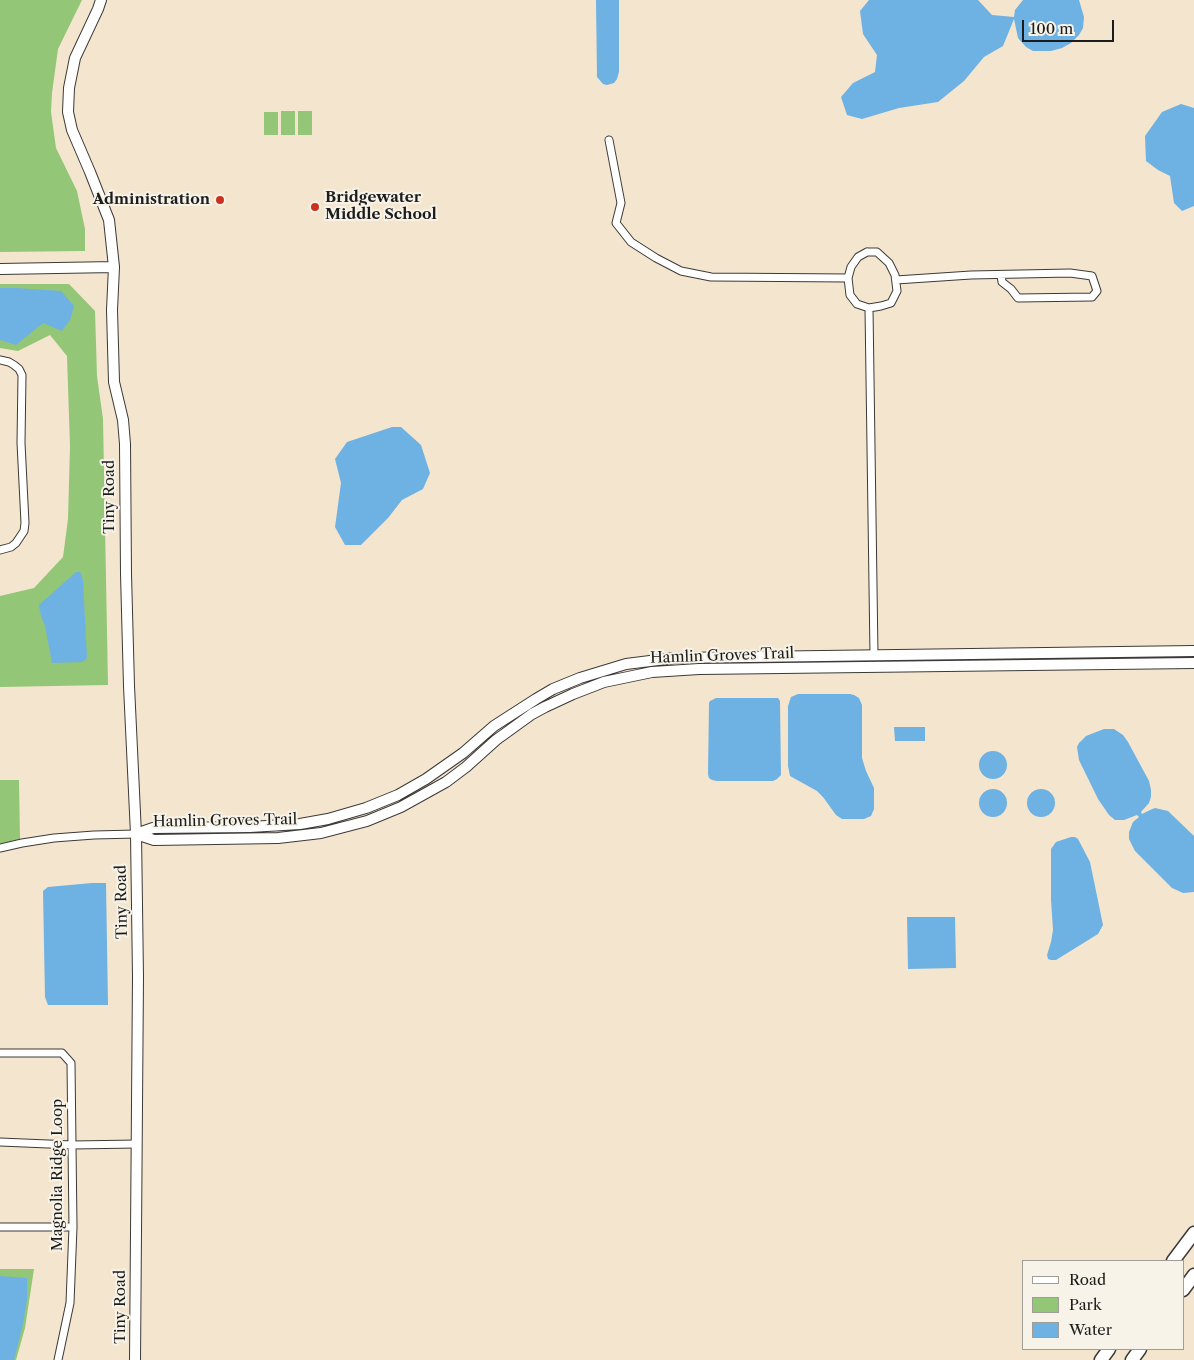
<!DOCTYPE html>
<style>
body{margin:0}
#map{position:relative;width:1194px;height:1360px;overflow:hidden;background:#f4e5cf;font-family:"Libre Caslon Text",serif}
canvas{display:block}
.legend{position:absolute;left:1022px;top:1260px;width:162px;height:90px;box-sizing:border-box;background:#f7f3e8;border:1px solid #9f9d96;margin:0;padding:6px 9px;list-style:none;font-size:15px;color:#1c1c1c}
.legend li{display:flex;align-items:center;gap:10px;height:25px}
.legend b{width:25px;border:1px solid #9f9d96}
.scale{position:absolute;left:1022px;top:20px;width:92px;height:22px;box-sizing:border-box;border:2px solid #1c1c1c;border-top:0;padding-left:6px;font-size:15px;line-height:18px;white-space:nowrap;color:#1c1c1c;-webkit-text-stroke:4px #f7f3e8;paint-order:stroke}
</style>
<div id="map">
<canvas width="1194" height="1360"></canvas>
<ul class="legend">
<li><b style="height:6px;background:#fff"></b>Road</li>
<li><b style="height:14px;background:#93c676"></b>Park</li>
<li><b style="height:14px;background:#6eb1e3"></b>Water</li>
</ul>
<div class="scale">100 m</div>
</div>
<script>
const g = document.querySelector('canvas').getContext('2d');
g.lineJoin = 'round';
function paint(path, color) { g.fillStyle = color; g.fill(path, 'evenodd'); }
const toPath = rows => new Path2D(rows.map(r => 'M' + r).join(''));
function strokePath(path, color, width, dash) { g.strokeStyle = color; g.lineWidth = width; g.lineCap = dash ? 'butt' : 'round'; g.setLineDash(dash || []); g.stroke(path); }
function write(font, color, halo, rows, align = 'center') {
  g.font = font + ' "Libre Caslon Text",serif'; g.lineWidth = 4; g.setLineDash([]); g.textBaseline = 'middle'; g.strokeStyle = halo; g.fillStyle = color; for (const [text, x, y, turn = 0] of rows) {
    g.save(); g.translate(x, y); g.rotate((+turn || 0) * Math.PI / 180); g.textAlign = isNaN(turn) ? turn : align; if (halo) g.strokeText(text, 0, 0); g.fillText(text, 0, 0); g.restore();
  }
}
paint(toPath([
 [0,0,82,0,58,49,52,93,51,112,56,148,77,191,85,229,85,251,0,252],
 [281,111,295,111,295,135,281,135],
 [298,111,312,111,312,135,298,135],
 [264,112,278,112,278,135,264,135],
 [0,284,69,284,95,311,97,376,103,419,108,685,0,687,0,596,34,588,63,557,68,519,70,446,67,356,50,335,18,351,0,348],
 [0,780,19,780,20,839,0,844],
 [0,1269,34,1269,25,1328,16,1360,0,1360]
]), '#93c676');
paint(toPath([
 [596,0,619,0,619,72,617,79,614,83,607,85,603,84,597,77],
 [869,0,978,0,992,15,1014,17,1015,10,1023,0,1079,0,1084,17,1083,28,1079,35,1071,43,1062,48,1051,51,1033,51,1026,47,1018,38,1014,19,1003,46,984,57,964,81,938,102,899,108,862,119,847,115,841,97,853,83,875,72,877,55,863,34,860,11],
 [1181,104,1194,108,1194,206,1182,211,1174,203,1170,176,1158,170,1146,161,1145,136,1162,112],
 [16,288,61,291,74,306,70,320,62,331,43,323,16,345,0,340,0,288],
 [392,427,401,427,421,445,430,473,423,489,402,500,388,518,361,545,345,545,335,527,341,483,335,459,347,442],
 [76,572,80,572,83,580,87,658,83,662,52,663,45,626,41,616,39,605],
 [798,694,850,694,854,695,859,698,862,705,862,758,866,771,874,788,874,809,871,816,864,819,842,819,836,815,823,797,817,791,790,776,788,766,788,706,791,697],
 [716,698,778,698,780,701,781,775,777,779,773,781,717,781,712,780,709,778,708,774,709,703,710,701],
 [894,727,925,727,925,741,895,741],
 [1104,729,1114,729,1123,735,1128,742,1149,781,1151,790,1151,797,1149,803,1141,812,1142,814,1150,810,1155,808,1168,811,1194,836,1194,892,1183,893,1172,888,1135,851,1129,839,1129,832,1133,822,1139,817,1137,815,1124,820,1115,820,1109,815,1098,799,1079,760,1077,747,1079,743,1086,736],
 '979 765a14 14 0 1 1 28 0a14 14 0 1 1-28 0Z',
 '979 803a14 14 0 1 1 28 0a14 14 0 1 1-28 0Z',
 '1027 803a14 14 0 1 1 28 0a14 14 0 1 1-28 0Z',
 [1071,837,1075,837,1078,839,1090,862,1103,925,1098,934,1056,960,1051,960,1048,959,1047,955,1051,942,1053,930,1051,900,1051,849,1056,842],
 [92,883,106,883,108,1005,48,1005,45,997,43,891,48,887],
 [907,917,955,917,956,968,908,969],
 [0,1276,27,1278,27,1299,23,1324,14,1360,0,1360]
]), '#6eb1e3');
const street = toPath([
 [609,140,621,203,616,223,631,242,656,258,681,271,711,277,848,278],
 [867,252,877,252,889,263,895,275,897,291,891,303,881,306,869,308,857,304,850,295,848,278,851,267,858,257,867,252],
 [896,280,971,275,1070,273,1092,276,1097,291,1092,297,1018,298,1011,289,1002,282,1001,275],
 [869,308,874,655],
 [0,360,9,362,14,365,19,369,22,375,21,443,25,523,24,531,16,543,11,547,0,550],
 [0,848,22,843,54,838,94,835,136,834],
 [0,1053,62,1053,71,1063,73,1227,70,1303,58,1360],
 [0,1142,72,1145,137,1144],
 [0,1227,73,1227]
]);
const secondary = toPath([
 [101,0,98,9,75,58,69,88,68,112,72,130,90,172,109,220,114,267,112,310,114,382,123,420,125,444,126,574,129,686,136,834,138,977,135,1360],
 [0,269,114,267],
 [136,834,154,840,278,838,321,833,367,821,401,807,446,782,466,767,496,740,532,714,545,707,573,694,604,682,652,672,699,669,1194,663],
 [136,834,153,828,250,827,300,824,328,819,366,808,398,795,426,779,463,753,494,726,536,699,553,689,580,678,626,664,674,658,1194,651]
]);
const highway = toPath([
 [1173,1261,1194,1233],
 [1183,1290,1194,1275],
 [1101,1360,1109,1349],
 [1132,1360,1140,1349]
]);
strokePath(street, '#3c3a37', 9);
strokePath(secondary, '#3c3a37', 12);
strokePath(highway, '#3c3a37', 15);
strokePath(street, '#fff', 7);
strokePath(secondary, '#fff', 10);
strokePath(highway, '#fff', 12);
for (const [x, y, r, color] of [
 [220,200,5,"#c8321e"],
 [315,207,5,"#c8321e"]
]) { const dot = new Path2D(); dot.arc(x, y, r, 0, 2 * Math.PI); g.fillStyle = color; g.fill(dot); strokePath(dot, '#f7f3e8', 2); }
write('bold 15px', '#1c1c1c', '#f7f3e8', [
 ["Bridgewater",325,198],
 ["Middle School",325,215],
 ["Administration",210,200,"right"]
], 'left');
write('15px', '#1c1c1c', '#f7f3e8', [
 ["Tiny Road",110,497,-90],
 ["Hamlin Groves Trail",722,656,-2],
 ["Hamlin Groves Trail",225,821,-1],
 ["Tiny Road",122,902,-91],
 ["Magnolia Ridge Loop",58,1175,-90],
 ["Tiny Road",121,1307,-90]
]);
</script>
